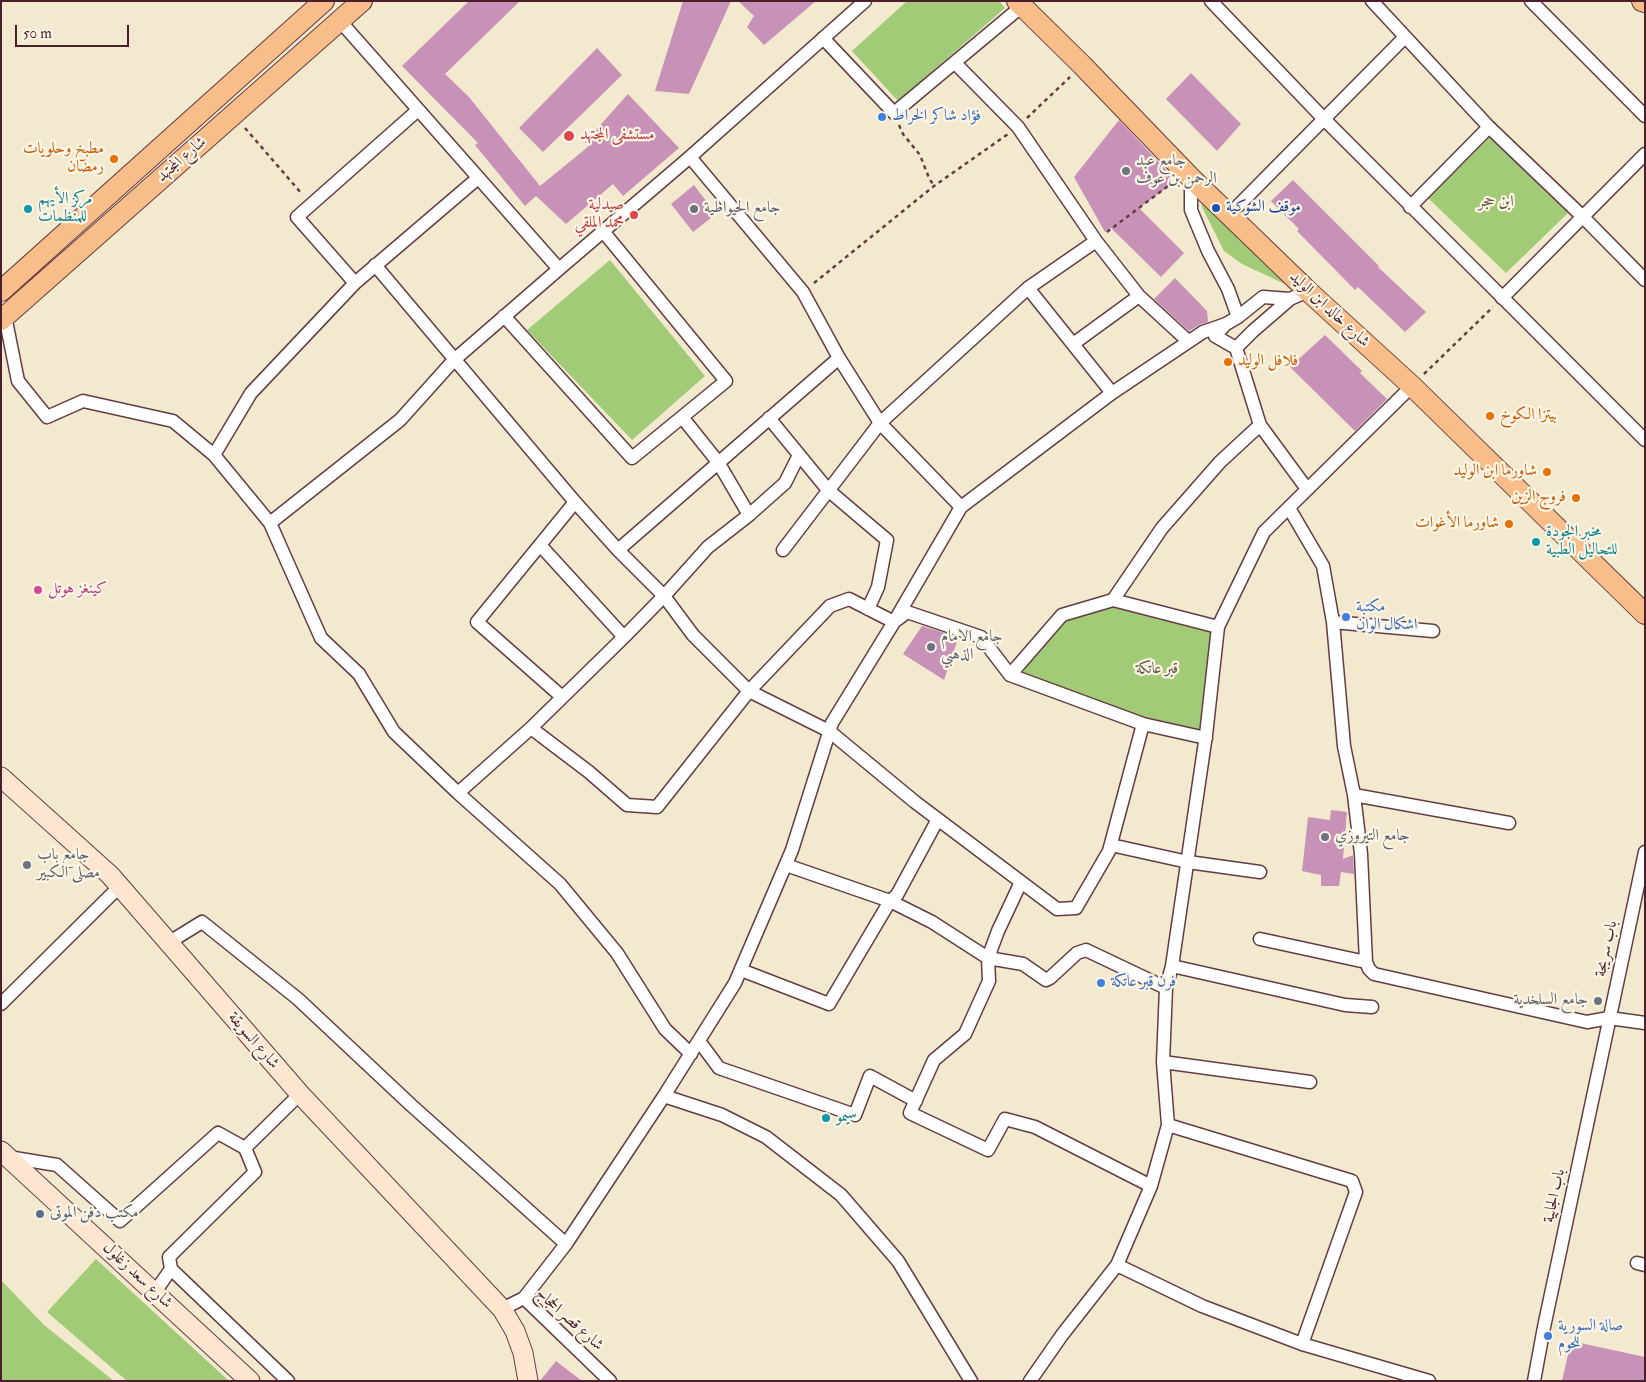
<!DOCTYPE html>
<meta charset="utf-8">
<style>
body{margin:0}
#map{position:relative;width:1646px;height:1382px;overflow:hidden;background:#f2e9ce;font-family:"IM FELL Double Pica",serif}
canvas{display:block}
.frame{position:absolute;inset:0;border:2px solid #4a1f2b;pointer-events:none}
.scale{position:absolute;left:15px;top:25px;width:114px;height:22px;box-sizing:border-box;border:2px solid #4a1f2b;border-top:0;padding-left:6px;font-size:15px;line-height:18px;white-space:nowrap;color:#4a1f2b;-webkit-text-stroke:4px #fcf5e5;paint-order:stroke}
</style>
<div id="map">
<canvas width="1646" height="1382"></canvas>
<div class="frame"></div>
<div class="scale">50 m</div>
</div>
<script>
const g = document.querySelector('canvas').getContext('2d');
g.lineJoin = 'round';
function paint(path, color) { g.fillStyle = color; g.fill(path, 'evenodd'); }
const toPath = rows => new Path2D(rows.map(r => 'M' + r).join(''));
function strokePath(path, color, width, dash) { g.strokeStyle = color; g.lineWidth = width; g.lineCap = dash ? 'butt' : 'round'; g.setLineDash(dash || []); g.stroke(path); }
function write(font, color, halo, rows, align = 'center') {
  g.font = font + ' "IM FELL Double Pica",Amiri,serif'; g.lineWidth = 4.5; g.setLineDash([]); g.textBaseline = 'middle'; g.strokeStyle = halo; g.fillStyle = color; for (const [text, x, y, turn = 0] of rows) {
    g.save(); g.translate(x, y); g.rotate((+turn || 0) * Math.PI / 180); g.textAlign = isNaN(turn) ? turn : align; if (halo) g.strokeText(text, 0, 0); g.fillText(text, 0, 0); g.restore();
  }
}
paint(toPath([
 [907,1,999,1,1005,8,898,101,852,51],
 [1490,137,1568,213,1506,273,1428,198],
 [1200,187,1302,285,1287,285,1242,264,1224,251,1202,207],
 [610,260,705,376,632,440,527,330],
 [1113,600,1217,630,1206,735,1143,724,1013,672,1062,615],
 [96,1259,229,1381,127,1381,47,1312],
 [1,1280,44,1325,114,1381,1,1381]
]), '#a2cb77');
paint(toPath([
 [469,1,520,1,445,74,469,97,540,186,589,146,585,142,628,94,679,148,623,196,613,184,566,224,536,196,525,206,475,145,478,143,402,66],
 [683,1,731,1,689,94,655,91],
 [738,1,816,1,764,45,747,27,754,16],
 [597,48,622,75,543,152,519,128],
 [1191,73,1241,124,1217,151,1166,99],
 [1119,120,1172,176,1169,186,1139,208,1184,253,1161,277,1111,228,1105,232,1074,177],
 [1293,180,1379,266,1378,267,1426,312,1405,332,1358,287,1355,290,1297,231,1299,229,1271,201],
 [694,185,716,214,693,232,671,204],
 [1175,278,1207,311,1208,322,1199,325,1189,331,1154,299],
 [1325,335,1362,371,1360,373,1387,399,1355,431,1290,367],
 [922,626,948,634,958,639,944,680,903,654],
 [1331,810,1347,812,1343,859,1353,855,1354,874,1341,872,1339,886,1321,886,1321,875,1302,871,1308,817,1330,820],
 [1571,1341,1645,1357,1645,1381,1562,1381],
 [556,1361,582,1381,540,1381]
]), '#c892b8');
const street = toPath([
 [1211,1,1324,119,1645,440],
 [1372,1,1489,127],
 [1531,1,1645,116],
 [340,21,559,269,690,157,865,1],
 [823,38,894,113,1022,6],
 [955,63,1018,127,1096,241,1139,296,1188,341],
 [690,157,803,292,839,358,880,423,961,507],
 [1191,178,1191,210,1208,251,1228,289,1238,317],
 [1410,207,1489,127,1583,217,1645,280],
 [1229,215,1405,37],
 [375,265,575,502,618,550,664,596,693,635,749,691,829,731,915,802,1057,909,1076,908,1109,851,1143,724],
 [355,283,297,217,418,110],
 [1028,288,1112,393],
 [1502,298,1645,154],
 [5,316,18,381,47,417,83,401,173,421,214,455,270,523,321,638,359,674,394,732,458,793,560,884,617,953,665,1029,691,1054],
 [504,316,632,458,726,381,602,230],
 [1224,326,1215,336,1236,348,1253,331,1290,299],
 [1073,344,1139,296],
 [1236,348,1260,425,1307,489],
 [682,417,718,462,749,515],
 [769,418,828,490,887,540,878,587,868,609],
 [214,455,251,393,355,283,478,178],
 [1289,508,1323,566,1333,622,1344,746,1354,795,1361,854,1366,962,1369,969,1374,974,1587,1022,1609,1018,1645,1023],
 [270,523,400,420,454,360,559,269],
 [540,545,624,637],
 [618,550,839,358],
 [783,550,880,423,1028,288,1096,241],
 [1113,600,1162,528,1220,462,1260,425],
 [1333,622,1433,631],
 [1010,675,1062,615,1113,600,1218,627],
 [561,696,477,622,575,502],
 [531,728,589,772,627,805,657,807,749,691,830,606,849,599,894,622,907,612,981,637,1010,675,1143,724,1206,738],
 [458,793,531,728,624,637,664,596,708,547,749,515,785,483,799,455],
 [1354,795,1509,823],
 [1111,845,1188,862,1260,872],
 [786,865,890,901,932,922,988,958,1023,964,1046,980,1050,978,1077,953,1086,950,1166,988],
 [1021,882,998,931,988,958,989,981,965,1034,934,1060,910,1113,988,1150,1005,1119,1035,1127,1151,1186],
 [1260,939,1366,962],
 [168,943,202,922,298,999,411,1105,566,1244],
 [1172,966,1345,1005,1372,1007],
 [741,970,829,1004,890,901,897,895,938,819],
 [1,1004,120,886],
 [699,1041,719,1068,855,1115,870,1076,916,1101],
 [1163,1062,1310,1082],
 [664,1096,722,1115,766,1137,841,1195,898,1261,971,1381],
 [1168,1125,1352,1181,1356,1192,1302,1344],
 [245,1148,300,1094],
 [8,1157,57,1165,120,1221,218,1133,245,1148,255,1172,169,1257,171,1269,155,1292],
 [1637,1263,1645,1265],
 [1117,1265,1202,1306,1302,1344,1429,1381],
 [171,1269,288,1381],
 [524,1298,566,1244,664,1096,735,983,792,850,832,723,894,622,961,507,1112,393,1203,332,1226,324,1238,317,1263,297,1290,299,1308,291],
 [502,1309,524,1298,610,1381],
 [1030,1381,1062,1335,1117,1265,1151,1186,1168,1125,1163,1062,1166,988,1172,966,1206,735,1218,627,1264,532,1412,386],
 [1534,1381,1544,1327,1645,852]
]);
const secondary = toPath([
 [1,777,110,875,300,1094,502,1309,515,1331,523,1353,528,1381],
 [1,1151,250,1381]
]);
const primary = toPath([
 [1017,1,1082,65,1191,178,1308,291,1412,386,1645,614],
 [1642,1,1645,2],
 [1,291,324,1],
 [1,320,362,1]
]);
strokePath(street, '#633d43', 15);
strokePath(secondary, '#633d43', 21);
strokePath(primary, '#633d43', 22);
strokePath(toPath([
 [1027,118,1070,77],
 [899,125,903,134,920,155,929,178,934,186],
 [245,128,302,194],
 [1107,232,1172,183],
 [814,283,934,186,1008,134],
 [1424,374,1493,307]
]), '#633d43', 2.5, [4, 4]);
strokePath(street, '#fff', 12);
strokePath(secondary, '#fde5d0', 19);
strokePath(primary, '#f9bd89', 20);
for (const [x, y, r, color] of [
 [882,117,5,"#3f7fe0"],
 [569,136,6,"#e0444e"],
 [114,159,5,"#e8710a"],
 [1126,171,5,"#6b7280"],
 [1216,208,5,"#1a4fb4"],
 [28,209,5,"#0f9aa8"],
 [694,209,5,"#6b7280"],
 [634,215,5,"#e0444e"],
 [1228,362,5,"#e8710a"],
 [1490,416,5,"#e8710a"],
 [1547,472,5,"#e8710a"],
 [1576,498,5,"#e8710a"],
 [1509,524,5,"#e8710a"],
 [1536,542,5,"#0f9aa8"],
 [38,590,5,"#d1479c"],
 [1346,617,5,"#3f7fe0"],
 [931,647,5,"#6b7280"],
 [1325,837,5,"#6b7280"],
 [27,865,5,"#6b7280"],
 [1101,983,5,"#3f7fe0"],
 [1598,1001,5,"#6b7280"],
 [826,1118,5,"#0f9aa8"],
 [40,1214,5,"#5c6f8a"],
 [1548,1336,5,"#3f7fe0"]
]) { const dot = new Path2D(); dot.arc(x, y, r, 0, 2 * Math.PI); g.fillStyle = color; g.fill(dot); strokePath(dot, '#fcf5e5', 2); }
write('16px', '#366cbe', '#fcf5e5', [
 ["فؤاد شاكر الخراط",892,117],
 ["مكتبة",1356,608],
 ["اشكال الوان",1356,626],
 ["فرن قبر عاتكة",1111,983],
 ["صالة السورية",1558,1327],
 ["للحوم",1558,1345]
], 'left');
write('16px', '#be3a42', '#fcf5e5', [
 ["مستشفى المجتهد",580,136],
 ["صيدلية",624,206,"right"],
 ["محمد الملقي",624,224,"right"]
], 'left');
write('16px', '#c56008', '#fcf5e5', [
 ["مطبخ وحلويات",104,150],
 ["رمضان",104,168],
 ["فلافل الوليد",1238,362,"left"],
 ["بيتزا الكوخ",1500,416,"left"],
 ["شاورما ابن الوليد",1537,472],
 ["فروج الزين",1566,498],
 ["شاورما الأغوات",1499,524]
], 'right');
write('16px', '#4a1f2b', '#fcf5e5', [
 ["شارع المجتهد",182,160,-41],
 ["شارع خالد ابن الوليد",1329,310,43],
 ["باب سريجة",1607,949,-78],
 ["شارع السويقة",253,1041,49],
 ["باب الجابية",1555,1196,-78],
 ["شارع سعد زغلول",137,1276,43],
 ["شارع قصر الحجاج",569,1320,42]
]);
write('16px', '#5b616d', '#fcf5e5', [
 ["جامع عبد",1136,162],
 ["الرحمن بن عوف",1136,180],
 ["جامع الحيواطية",704,209],
 ["جامع الامام",941,638],
 ["الذهبي",941,656],
 ["جامع التيروزي",1335,837],
 ["جامع باب",37,856],
 ["مصلى الكبير",37,874],
 ["جامع السلخدية",1588,1001,"right"]
], 'left');
write('16px', '#0d838f', '#fcf5e5', [
 ["مركز الأيهم",38,200],
 ["للمنظمات",38,218],
 ["مخبر الجودة",1546,533],
 ["للتحاليل الطبية",1546,551],
 ["سيمو",836,1118]
], 'left');
write('16px', '#645342', '#fcf5e5', [
 ["ابن حجر",1496,203],
 ["قبر عاتكة",1157,670]
]);
write('16px', '#164399', '#fcf5e5', [
 ["موقف الشوكية",1226,208]
], 'left');
write('16px', '#b23c85', '#fcf5e5', [
 ["كينغز هوتل",48,590]
], 'left');
write('16px', '#4e5e75', '#fcf5e5', [
 ["مكتب دفن الموتى",50,1214]
], 'left');
</script>
